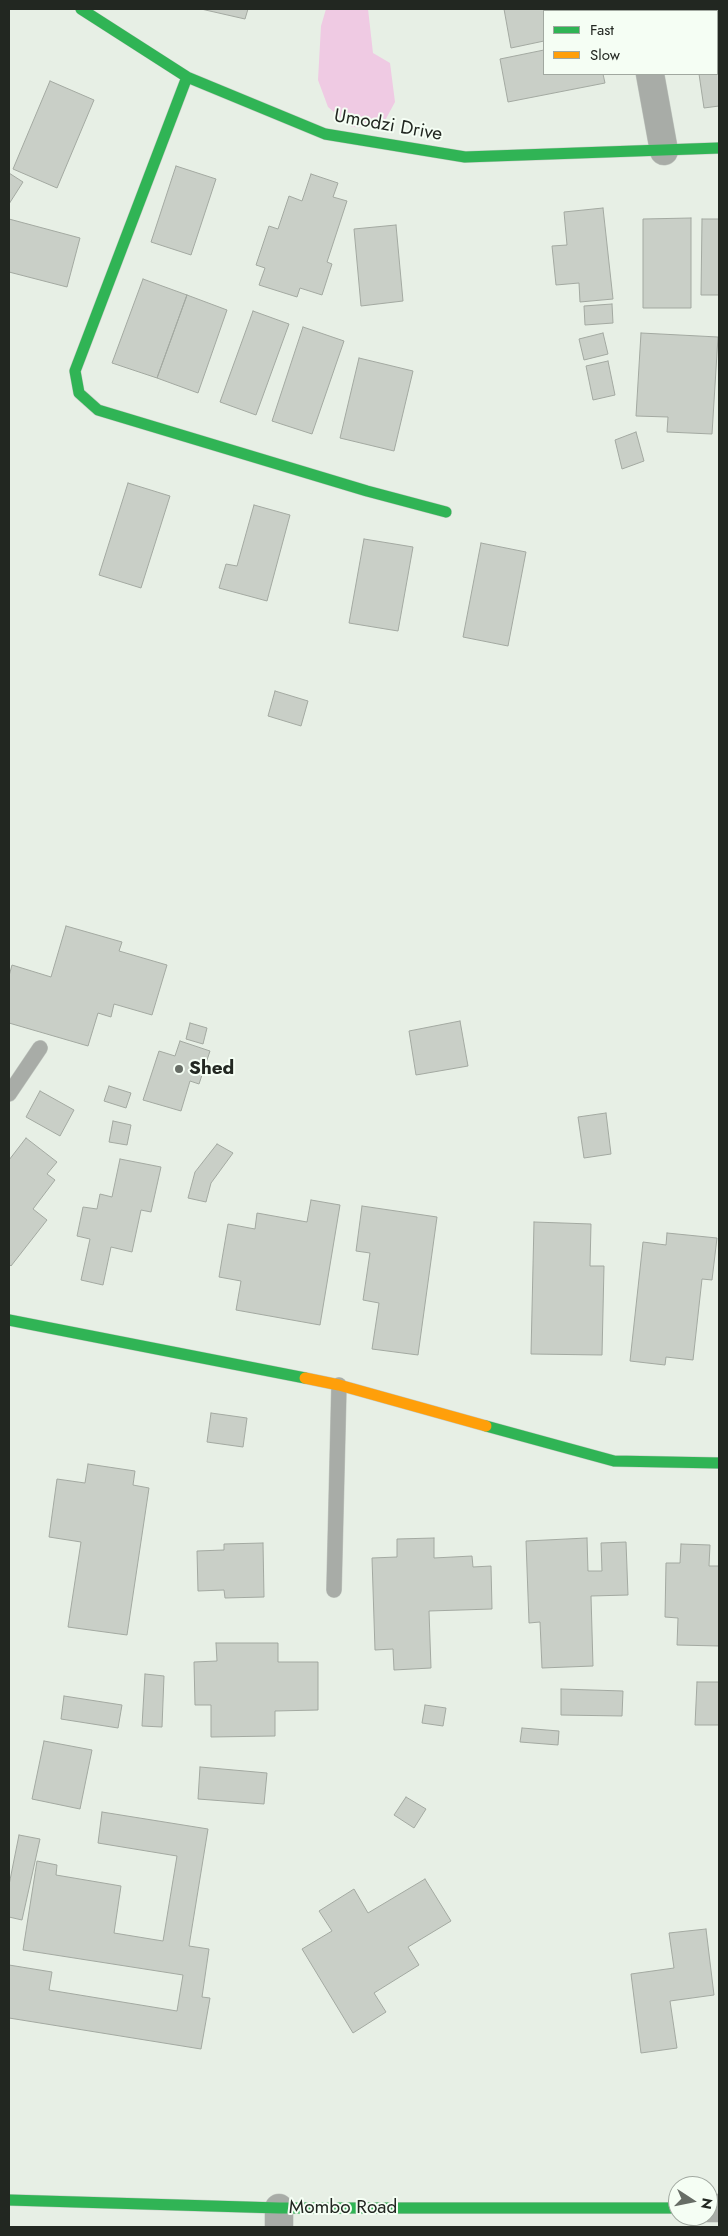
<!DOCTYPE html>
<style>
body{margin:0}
#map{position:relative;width:728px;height:2236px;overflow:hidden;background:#e7efe5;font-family:Jost,sans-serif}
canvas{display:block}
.frame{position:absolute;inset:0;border:10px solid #222721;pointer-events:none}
.legend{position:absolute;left:543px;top:10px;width:175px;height:65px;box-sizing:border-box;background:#f5fef4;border:1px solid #a1a8a0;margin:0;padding:6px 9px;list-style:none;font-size:15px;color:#222721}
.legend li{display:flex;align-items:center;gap:10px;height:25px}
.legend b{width:25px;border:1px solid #a1a8a0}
.north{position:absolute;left:668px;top:2176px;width:50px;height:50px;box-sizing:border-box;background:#f5fef4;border:1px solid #a1a8a0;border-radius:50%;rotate:101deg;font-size:14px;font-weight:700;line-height:20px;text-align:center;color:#222721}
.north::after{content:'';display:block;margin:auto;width:18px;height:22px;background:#676d66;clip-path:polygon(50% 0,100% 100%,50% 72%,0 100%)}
</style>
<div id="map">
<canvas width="728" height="2236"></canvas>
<div class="frame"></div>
<ul class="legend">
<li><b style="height:6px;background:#30b455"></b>Fast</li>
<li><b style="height:6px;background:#ff9f0a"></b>Slow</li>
</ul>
<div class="north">N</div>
</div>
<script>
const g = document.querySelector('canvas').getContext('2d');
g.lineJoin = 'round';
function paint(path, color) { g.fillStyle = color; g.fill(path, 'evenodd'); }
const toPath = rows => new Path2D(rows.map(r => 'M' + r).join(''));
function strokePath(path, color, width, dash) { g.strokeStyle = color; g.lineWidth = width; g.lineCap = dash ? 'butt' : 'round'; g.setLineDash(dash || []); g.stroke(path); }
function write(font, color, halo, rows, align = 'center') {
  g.font = font + ' Jost,sans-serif'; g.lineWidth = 4; g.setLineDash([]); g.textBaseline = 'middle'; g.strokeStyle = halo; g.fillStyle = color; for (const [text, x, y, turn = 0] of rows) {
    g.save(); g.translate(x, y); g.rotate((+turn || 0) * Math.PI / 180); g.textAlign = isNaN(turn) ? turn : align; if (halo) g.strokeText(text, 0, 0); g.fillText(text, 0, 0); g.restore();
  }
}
paint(toPath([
 [326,9,368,9,373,53,390,63,395,102,381,128,352,127,328,107,318,80,321,26]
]), '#efcae3');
const building = toPath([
 [201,9,248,9,245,19,201,9],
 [504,9,590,9,591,11,544,11,544,41,511,48,504,9],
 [698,9,719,9,719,15,717,15,717,11,699,11,698,9],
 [719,32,719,106,704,108,699,74,717,74,717,33,719,32],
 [544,50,544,74,603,74,605,83,508,102,500,59,544,50],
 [50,81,94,100,57,188,13,169,50,81],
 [176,166,216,179,191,255,151,242,176,166],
 [9,173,23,182,9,204,9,173],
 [311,174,338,183,333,197,347,201,327,262,332,264,322,295,300,288,297,297,259,285,265,268,256,265,269,226,278,229,289,196,302,201,311,174],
 [603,208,613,299,580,302,579,283,556,285,552,246,567,245,564,212,603,208],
 [691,218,691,308,643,308,643,219,691,218],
 [9,219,80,238,67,287,9,272,9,219],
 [702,219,719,219,719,295,701,295,702,219],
 [396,225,403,301,361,306,354,229,396,225],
 [143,279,187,295,157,378,112,363,143,279],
 [187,295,227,310,198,393,157,378,187,295],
 [612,304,613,323,585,325,584,306,612,304],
 [253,311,289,324,256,415,220,402,253,311],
 [303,327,344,341,312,434,272,421,303,327],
 [603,333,608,354,584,360,579,339,603,333],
 [641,333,718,337,712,434,667,432,668,417,636,416,641,333],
 [359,358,413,371,394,451,340,438,359,358],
 [608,361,615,395,593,400,586,366,608,361],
 [636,432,644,461,622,469,615,440,636,432],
 [128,483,170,496,141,588,99,575,128,483],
 [254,505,290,515,267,601,219,588,226,564,237,566,254,505],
 [364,539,413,547,398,631,349,623,364,539],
 [481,543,526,552,508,646,463,637,481,543],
 [275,691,308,701,301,726,268,716,275,691],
 [66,926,122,942,119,951,167,965,152,1015,114,1004,111,1017,98,1013,88,1046,9,1023,9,976,12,965,51,977,66,926],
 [460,1021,468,1066,416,1075,409,1031,460,1021],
 [190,1023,207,1028,203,1044,186,1039,190,1023],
 [180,1041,210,1051,199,1084,190,1081,181,1111,143,1100,159,1051,175,1056,180,1041],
 [109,1086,131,1093,126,1108,104,1101,109,1086],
 [40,1091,74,1110,60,1136,26,1117,40,1091],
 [606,1113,611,1154,584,1158,578,1117,606,1113],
 [113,1121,131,1125,127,1145,109,1142,113,1121],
 [26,1138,57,1162,47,1174,55,1180,33,1209,47,1220,11,1266,9,1264,9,1160,26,1138],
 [217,1144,233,1153,211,1183,206,1202,188,1198,195,1172,217,1144],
 [120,1159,161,1167,151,1212,141,1210,132,1252,111,1247,103,1285,81,1280,90,1239,77,1236,83,1207,97,1209,100,1194,112,1197,120,1159],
 [311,1200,340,1205,320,1325,236,1310,241,1281,219,1277,228,1224,255,1229,257,1213,307,1222,311,1200],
 [362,1206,437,1217,418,1355,372,1349,379,1303,363,1300,370,1253,356,1251,362,1206],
 [534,1222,591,1224,590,1266,604,1266,602,1355,531,1354,534,1222],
 [667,1233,717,1238,712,1280,702,1279,693,1360,666,1357,665,1365,630,1361,643,1242,666,1245,667,1233],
 [211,1413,247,1418,243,1447,207,1442,211,1413],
 [88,1464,135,1471,133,1485,149,1488,127,1635,68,1627,81,1542,49,1537,57,1479,85,1483,88,1464],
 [434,1538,434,1558,472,1556,473,1567,491,1566,492,1609,429,1611,431,1668,394,1670,393,1649,375,1650,372,1558,397,1557,397,1539,434,1538],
 [587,1538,588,1571,602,1571,601,1543,626,1542,628,1595,591,1596,593,1666,542,1668,540,1622,529,1623,526,1541,587,1538],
 [263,1543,264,1597,225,1598,224,1590,198,1591,197,1551,224,1550,224,1544,263,1543],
 [681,1544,710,1545,709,1566,719,1566,719,1646,677,1645,678,1618,665,1617,666,1563,680,1563,681,1544],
 [216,1643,278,1643,278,1662,318,1662,318,1710,275,1711,275,1736,211,1737,211,1705,195,1705,194,1662,217,1661,216,1643],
 [145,1674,164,1676,162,1727,142,1726,145,1674],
 [697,1682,719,1682,719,1725,695,1725,697,1682],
 [561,1689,623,1691,622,1716,561,1715,561,1689],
 [64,1696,122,1705,118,1728,61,1719,64,1696],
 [425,1705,446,1708,443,1726,422,1723,425,1705],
 [522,1728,559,1731,558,1745,520,1742,522,1728],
 [44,1741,92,1750,80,1809,32,1799,44,1741],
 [200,1767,267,1773,264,1804,198,1799,200,1767],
 [406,1797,426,1809,414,1828,394,1815,406,1797],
 [102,1812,208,1829,189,1946,209,1949,202,1997,210,1998,201,2049,9,2018,9,1965,52,1972,49,1990,177,2011,183,1975,23,1950,37,1861,57,1865,56,1875,121,1886,114,1933,163,1941,177,1856,98,1843,102,1812],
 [19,1835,40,1839,22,1920,9,1917,9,1885,19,1835],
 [425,1879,451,1921,408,1947,419,1965,374,1993,386,2012,353,2033,302,1949,332,1931,319,1911,354,1889,368,1913,425,1879],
 [706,1929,714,1995,670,2001,677,2048,641,2053,631,1974,674,1968,669,1933,706,1929]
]);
paint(building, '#c9cfc7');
strokePath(building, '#a3a9a1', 1);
const lane = toPath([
 [9,1094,40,1048],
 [334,1590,339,1385]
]);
const street = toPath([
 [638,9,639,11],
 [650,74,664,151],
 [708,2208,719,2208],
 [279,2227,279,2208]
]);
const fast = toPath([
 [81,9,187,77,325,134,465,157,719,148],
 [187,77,75,371,79,393,98,410,367,491,446,512],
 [9,1320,305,1378],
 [486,1426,614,1461,719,1463],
 [9,2200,279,2208,678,2208]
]);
const slow = toPath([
 [305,1378,339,1385,486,1426]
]);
strokePath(lane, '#c4cac3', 16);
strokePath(street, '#c4cac3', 29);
strokePath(fast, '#c4cac3', 12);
strokePath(slow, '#c4cac3', 12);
strokePath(lane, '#a8aca7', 15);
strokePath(street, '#a8aca7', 28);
strokePath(fast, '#30b455', 11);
strokePath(slow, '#ff9f0a', 11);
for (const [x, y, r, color] of [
 [179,1069,5,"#676d66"]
]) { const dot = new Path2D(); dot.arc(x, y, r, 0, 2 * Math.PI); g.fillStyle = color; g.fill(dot); strokePath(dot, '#f5fef4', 2); }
write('19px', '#222721', '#f5fef4', [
 ["Umodzi Drive",388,126,10],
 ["Mombo Road",343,2208]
]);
write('bold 19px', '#222721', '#f5fef4', [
 ["Shed",189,1069]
], 'left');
</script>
